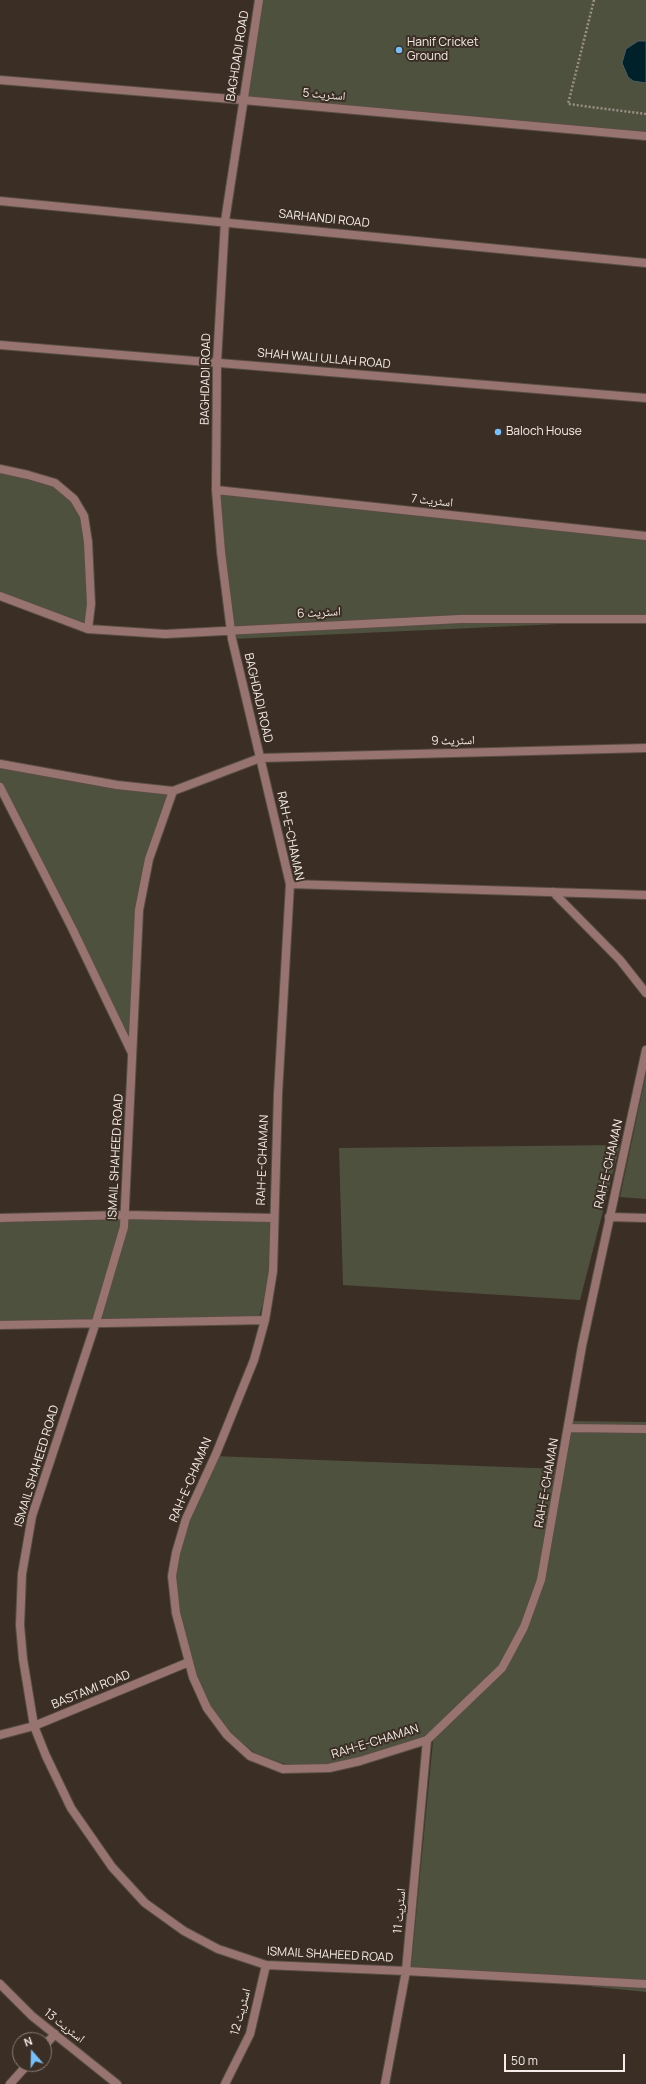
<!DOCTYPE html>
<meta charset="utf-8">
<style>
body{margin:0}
#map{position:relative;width:646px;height:2084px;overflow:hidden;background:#3b2e25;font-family:Manrope,sans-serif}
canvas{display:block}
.north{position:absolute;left:12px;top:2032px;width:40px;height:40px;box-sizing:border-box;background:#3b2e25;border:1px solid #867a73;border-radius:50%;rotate:340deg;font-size:11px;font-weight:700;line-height:16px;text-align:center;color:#f6ede8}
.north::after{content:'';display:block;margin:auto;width:14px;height:18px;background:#78bff7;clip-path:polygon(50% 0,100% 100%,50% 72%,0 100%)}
.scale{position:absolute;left:504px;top:2054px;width:121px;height:18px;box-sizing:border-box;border:2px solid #f6ede8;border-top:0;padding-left:5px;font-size:12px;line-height:14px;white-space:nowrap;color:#f6ede8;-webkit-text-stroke:3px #3b2e25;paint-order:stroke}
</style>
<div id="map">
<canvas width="646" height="2084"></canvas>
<div class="north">N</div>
<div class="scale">50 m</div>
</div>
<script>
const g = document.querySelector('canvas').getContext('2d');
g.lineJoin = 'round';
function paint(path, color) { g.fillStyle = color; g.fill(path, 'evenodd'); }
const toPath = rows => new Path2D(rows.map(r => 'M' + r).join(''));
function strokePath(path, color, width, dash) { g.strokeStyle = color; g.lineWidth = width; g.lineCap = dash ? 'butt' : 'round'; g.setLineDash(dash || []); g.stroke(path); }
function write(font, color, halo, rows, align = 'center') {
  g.font = font + ' Manrope,"Noto Naskh Arabic",sans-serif'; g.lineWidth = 4; g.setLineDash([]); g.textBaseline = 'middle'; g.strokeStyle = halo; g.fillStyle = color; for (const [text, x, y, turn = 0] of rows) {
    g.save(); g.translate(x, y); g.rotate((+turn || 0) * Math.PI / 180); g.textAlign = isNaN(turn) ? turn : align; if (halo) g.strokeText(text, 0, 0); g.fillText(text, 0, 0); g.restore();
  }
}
paint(toPath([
 [262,0,646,0,646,136,243,100],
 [0,469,55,483,84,516,88,629,0,596],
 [216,490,646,536,646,620,232,639],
 [0,764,52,774,179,788,162,823,139,910,133,1056,0,788],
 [646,1074,646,1199,620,1197],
 [620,1145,580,1300,343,1285,339,1148],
 [0,1218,273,1218,271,1275,257,1324,0,1327],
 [569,1421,646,1422,646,1992,411,1968,434,1731,403,1747,330,1767,288,1765,255,1753,228,1732,210,1705,184,1649,174,1583,184,1519,196,1487,212,1456,561,1469]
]), '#4f513f');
const water = toPath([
 [638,41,646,41,646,83,633,81,628,77,622,63,626,49,638,41]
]);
paint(water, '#00202a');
strokePath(water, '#4a5e63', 1);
const minor = toPath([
 [259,0,225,221,217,362,216,490,221,552,232,639,290,884,278,1094,273,1271,265,1320,254,1360,216,1454,186,1519,176,1553,172,1576,176,1613,193,1677,207,1708,227,1735,250,1756,283,1769,329,1768,360,1761,427,1740,502,1668,524,1627,541,1580,582,1346,646,1050],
 [0,80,243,100,646,136],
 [0,201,646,263],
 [0,469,28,475,55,483,74,499,84,516,88,542,91,604,88,629],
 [216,490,646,536],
 [0,596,88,629,165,634,460,619,646,619],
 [646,748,260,758,173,791,149,859,139,910,124,1227,96,1322,32,1516,22,1574,20,1625,23,1659,34,1726,46,1756,71,1808,112,1867,145,1903,184,1931,218,1949,266,1965,406,1971,646,1984],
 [0,764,117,785,173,791],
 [0,787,72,928,132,1053],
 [290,884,646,895],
 [553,892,620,960,646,993],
 [609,1217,646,1218],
 [0,1218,125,1215,273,1218],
 [0,1325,265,1320],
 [568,1428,646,1429],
 [0,1735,34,1726,189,1662],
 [0,1984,32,2016,117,2084],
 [44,2046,55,2034],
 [10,2084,28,2064],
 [225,2084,250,2034,266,1965],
 [385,2084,406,1971,427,1740]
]);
const tertiary = toPath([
 [0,345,646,398]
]);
strokePath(minor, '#594d44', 10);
strokePath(tertiary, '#594d44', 10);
strokePath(toPath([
 [594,0,568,104,646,114]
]), '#9b9089', 2.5, [2, 2]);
strokePath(minor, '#987471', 8);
strokePath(tertiary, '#987471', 8);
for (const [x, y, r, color] of [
 [399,50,4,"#78bff7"],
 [498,432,4,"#78bff7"]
]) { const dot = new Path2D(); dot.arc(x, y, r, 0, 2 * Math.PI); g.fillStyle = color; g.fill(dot); strokePath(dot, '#3b2e25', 1.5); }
write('12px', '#f6ede8', '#3b2e25', [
 ["Hanif Cricket",407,43],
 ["Ground",407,57],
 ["Baloch House",506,432]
], 'left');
write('12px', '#f6ede8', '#3b2e25', [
 ["BAGHDADI ROAD",238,56,-81],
 ["اسٹریٹ 5",324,95,5],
 ["SARHANDI ROAD",324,219,6],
 ["SHAH WALI ULLAH ROAD",324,359,5],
 ["BAGHDADI ROAD",206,379,-89],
 ["اسٹریٹ 7",432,501,6],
 ["اسٹریٹ 6",319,613,-3],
 ["BAGHDADI ROAD",258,698,77],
 ["اسٹریٹ 9",453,741,-1],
 ["RAH-E-CHAMAN",290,836,78],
 ["ISMAIL SHAHEED ROAD",116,1157,-87],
 ["RAH-E-CHAMAN",263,1160,-88],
 ["RAH-E-CHAMAN",609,1164,-77],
 ["ISMAIL SHAHEED ROAD",37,1466,-73],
 ["RAH-E-CHAMAN",191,1480,-67],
 ["RAH-E-CHAMAN",547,1483,-80],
 ["BASTAMI ROAD",91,1690,-22],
 ["RAH-E-CHAMAN",375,1742,-17],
 ["اسٹریٹ 11",400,1911,-85],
 ["ISMAIL SHAHEED ROAD",330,1955,3],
 ["اسٹریٹ 12",241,2012,-75],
 ["اسٹریٹ 13",64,2026,38]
]);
</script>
